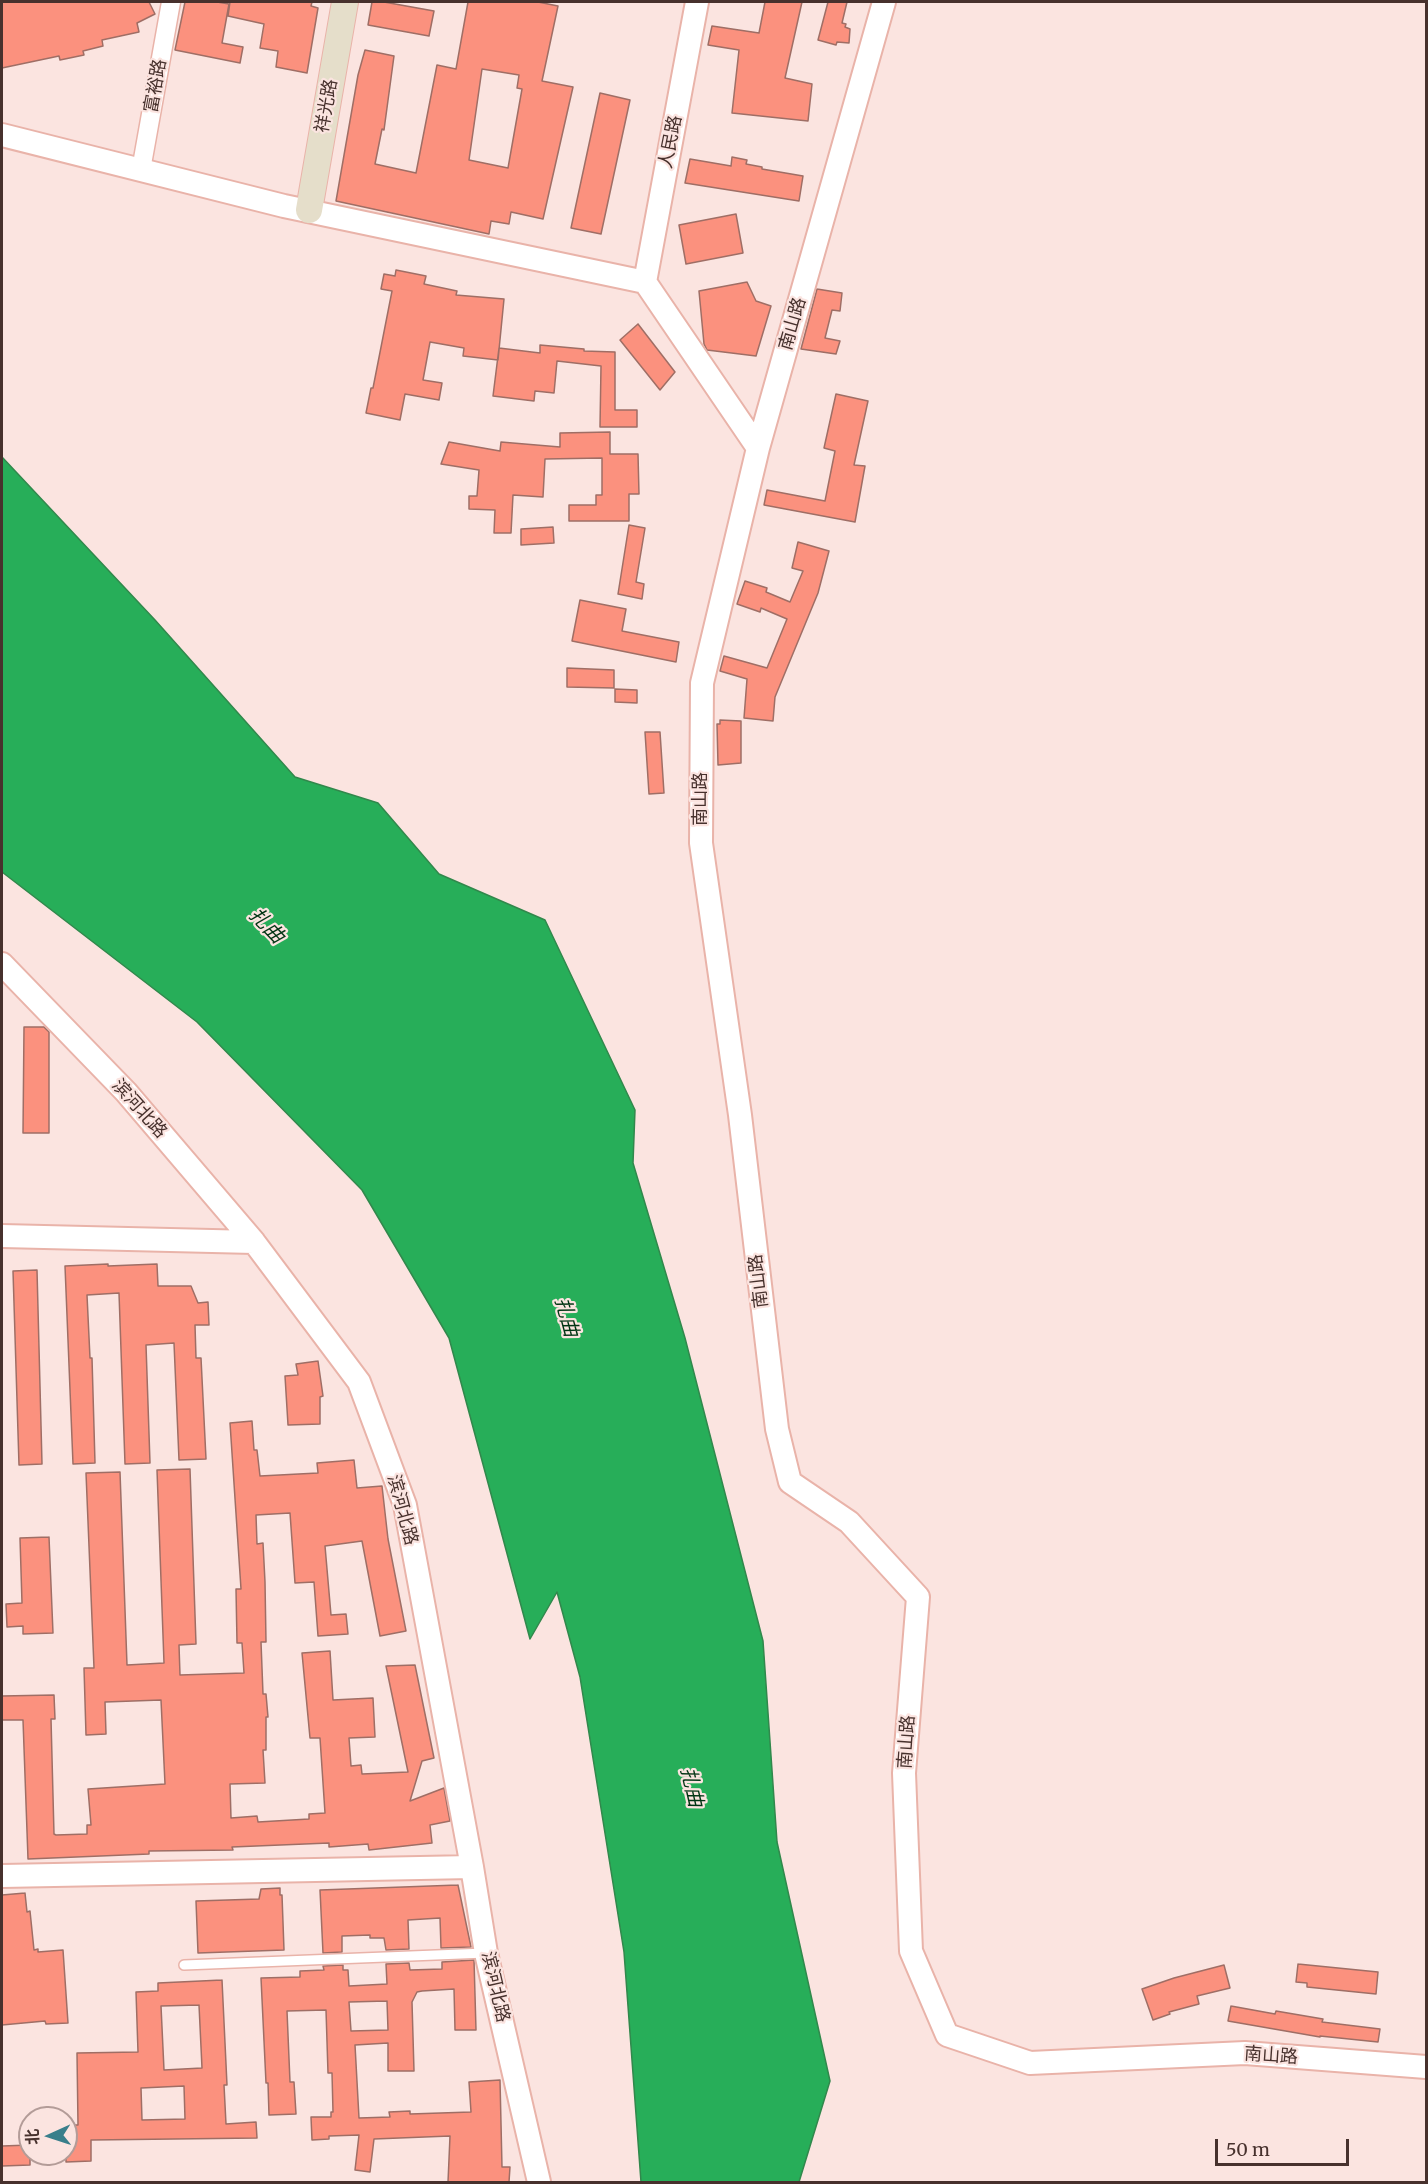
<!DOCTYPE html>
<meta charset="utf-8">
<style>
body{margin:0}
#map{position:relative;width:1428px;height:2184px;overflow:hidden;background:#fbe4e0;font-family:Merriweather,"Noto Sans SC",serif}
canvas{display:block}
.frame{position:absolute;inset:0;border:3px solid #47312d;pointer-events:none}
.north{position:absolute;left:18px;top:2106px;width:60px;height:60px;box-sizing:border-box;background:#fbe4e0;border:2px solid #b39c98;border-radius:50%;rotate:267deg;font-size:16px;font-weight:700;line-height:24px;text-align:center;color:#47312d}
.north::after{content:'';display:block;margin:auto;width:21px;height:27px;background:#397f8b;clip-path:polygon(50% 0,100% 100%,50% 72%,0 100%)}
.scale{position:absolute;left:1215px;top:2139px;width:134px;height:27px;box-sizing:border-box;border:3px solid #47312d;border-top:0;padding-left:8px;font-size:18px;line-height:21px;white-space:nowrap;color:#47312d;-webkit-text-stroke:4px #fbe4e0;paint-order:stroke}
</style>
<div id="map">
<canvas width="1428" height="2184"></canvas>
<div class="frame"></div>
<div class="north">北</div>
<div class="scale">50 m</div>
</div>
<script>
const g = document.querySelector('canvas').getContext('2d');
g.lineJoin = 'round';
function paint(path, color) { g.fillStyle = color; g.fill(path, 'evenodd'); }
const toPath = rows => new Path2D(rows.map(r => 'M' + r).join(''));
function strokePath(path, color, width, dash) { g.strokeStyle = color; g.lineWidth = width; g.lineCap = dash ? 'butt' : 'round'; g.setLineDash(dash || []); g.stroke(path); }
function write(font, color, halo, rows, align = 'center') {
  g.font = font + ' Merriweather,"Noto Sans SC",serif'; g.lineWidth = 4.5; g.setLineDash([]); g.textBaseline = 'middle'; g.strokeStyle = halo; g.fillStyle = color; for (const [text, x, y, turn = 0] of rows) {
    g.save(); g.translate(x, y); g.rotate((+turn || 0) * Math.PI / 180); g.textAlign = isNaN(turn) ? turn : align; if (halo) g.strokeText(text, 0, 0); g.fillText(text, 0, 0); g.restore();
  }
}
const water = toPath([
 [2,457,155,620,295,777,378,803,439,874,545,920,635,1110,633,1163,685,1338,763,1641,777,1842,830,2081,799,2182,641,2182,624,1952,580,1677,557,1592,530,1639,449,1338,362,1190,197,1022,2,872,2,457]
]);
paint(water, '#27ae59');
strokePath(water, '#31884c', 1.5);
const building = toPath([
 [2,2,149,2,155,14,137,23,139,32,102,40,103,46,83,51,84,55,60,60,59,56,2,68,2,2],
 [185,2,217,2,229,4,222,43,243,47,240,63,175,50,185,2],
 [230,2,312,2,311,6,318,8,307,73,276,67,278,51,260,48,264,24,228,16,230,2],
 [372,2,384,2,434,11,429,36,368,25,372,2],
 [468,2,538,2,558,6,542,81,573,87,543,219,511,212,509,224,491,221,489,234,336,201,358,75,365,50,394,56,384,130,382,129,375,164,416,173,437,65,456,69,468,2],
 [482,69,519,75,517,88,522,89,508,168,469,160,482,69],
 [765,2,802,2,785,78,812,84,808,121,732,113,739,50,708,45,712,26,759,33,765,2],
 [828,2,847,2,842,23,846,24,845,27,850,29,849,43,837,42,836,45,818,40,828,2],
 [600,93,630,100,601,234,571,228,600,93],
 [732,157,747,160,746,164,762,167,762,169,803,176,799,201,685,183,690,159,731,166,732,157],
 [736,214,743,253,686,264,679,225,736,214],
 [396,270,426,276,424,284,457,291,456,295,504,299,498,360,463,356,464,348,430,342,423,380,442,383,439,400,405,394,400,420,366,413,371,388,373,388,392,291,381,289,384,274,395,276,396,270],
 [747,282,756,301,771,306,756,356,707,350,704,344,699,291,747,282],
 [817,289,842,293,840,311,832,310,825,338,840,341,836,354,801,349,817,289],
 [638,324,675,372,660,390,620,340,638,324],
 [540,345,584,349,584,351,615,352,615,410,637,410,637,427,600,427,601,366,557,361,554,393,535,391,534,401,493,396,499,348,540,353,540,345],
 [836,394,868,401,854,465,865,466,855,522,764,505,767,490,825,501,835,451,824,448,836,394],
 [610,432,610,454,638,454,639,494,629,494,629,521,569,521,569,505,596,505,596,495,602,495,602,458,545,459,543,497,513,495,511,533,494,533,495,510,469,509,469,496,477,496,479,470,441,464,449,442,500,451,501,442,560,447,560,433,610,432],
 [629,525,645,528,636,582,644,584,642,599,618,594,629,525],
 [553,527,554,543,521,545,521,529,553,527],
 [798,542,829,551,818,593,775,697,773,721,744,718,747,679,720,671,724,656,767,668,787,619,761,608,760,612,737,604,745,581,767,588,766,592,790,602,803,571,792,568,798,542],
 [580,600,626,609,622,631,679,642,676,662,572,641,580,600],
 [567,668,614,670,614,688,567,687,567,668],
 [615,689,637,690,637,703,615,702,615,689],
 [720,720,741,721,741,763,718,765,717,724,720,724,720,720],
 [645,732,660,732,664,793,649,794,645,732],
 [24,1027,44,1027,49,1032,49,1133,23,1133,24,1027],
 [108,1264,108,1266,157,1264,158,1286,191,1286,198,1303,208,1302,209,1325,195,1325,196,1358,201,1358,206,1459,179,1460,174,1343,146,1345,150,1463,125,1464,119,1293,87,1295,90,1358,92,1358,95,1463,73,1464,65,1266,108,1264],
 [37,1270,42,1464,19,1465,13,1271,37,1270],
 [318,1361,323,1396,320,1397,320,1424,288,1425,285,1376,298,1375,296,1364,318,1361],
 [252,1421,254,1450,257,1450,260,1476,318,1473,317,1463,354,1460,357,1488,382,1486,388,1539,406,1631,380,1636,362,1541,325,1546,331,1615,346,1614,348,1634,318,1636,314,1582,295,1583,290,1513,256,1515,257,1544,263,1543,265,1582,266,1642,261,1642,263,1694,266,1694,268,1717,266,1717,266,1750,263,1750,265,1783,230,1784,231,1818,257,1816,258,1822,309,1819,309,1814,325,1813,320,1738,310,1738,302,1653,330,1651,333,1700,373,1698,375,1737,349,1738,351,1766,361,1765,362,1774,408,1772,386,1666,415,1665,434,1758,422,1761,410,1801,444,1788,450,1821,430,1825,432,1843,369,1850,368,1844,329,1847,329,1843,232,1847,233,1850,149,1851,149,1854,28,1859,23,1720,2,1720,2,1696,54,1695,55,1719,51,1719,54,1834,56,1835,87,1834,87,1825,91,1825,88,1789,165,1784,161,1700,105,1702,106,1734,86,1735,84,1668,94,1668,86,1473,120,1472,127,1665,164,1663,157,1470,190,1469,196,1644,179,1645,180,1675,244,1673,242,1643,237,1643,236,1589,241,1589,230,1423,252,1421],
 [49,1537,53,1633,23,1634,23,1626,7,1627,6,1604,22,1603,20,1538,49,1537],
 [458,1885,471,1947,441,1948,440,1918,408,1920,409,1949,386,1950,384,1938,370,1938,370,1935,342,1936,342,1952,323,1953,320,1890,458,1885],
 [280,1888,280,1895,282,1895,284,1950,198,1953,196,1901,259,1899,261,1889,280,1888],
 [25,1893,27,1912,30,1911,34,1950,38,1949,38,1952,63,1950,68,2023,46,2024,45,2021,2,2025,2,1895,25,1893],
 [474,1960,476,2030,455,2030,454,1989,422,1991,417,1992,412,2002,414,2071,388,2071,388,2043,355,2045,359,2118,390,2117,389,2112,410,2111,410,2114,471,2112,469,2082,500,2080,502,2167,510,2167,509,2182,448,2182,450,2136,374,2139,370,2172,355,2170,359,2135,329,2136,329,2139,312,2140,311,2117,331,2117,331,2112,333,2112,332,2073,328,2073,326,2010,287,2011,290,2082,294,2082,296,2114,269,2115,268,2083,266,2083,261,1978,300,1977,300,1971,324,1970,323,1966,343,1965,343,1970,348,1970,349,1986,387,1984,386,1964,409,1963,410,1970,442,1969,442,1962,474,1960],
 [387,2001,388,2030,351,2031,349,2002,387,2001],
 [1298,1964,1378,1972,1376,1994,1307,1987,1307,1983,1296,1982,1298,1964],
 [1224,1965,1230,1988,1197,1996,1199,2004,1169,2012,1170,2014,1153,2020,1142,1989,1174,1978,1224,1965],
 [222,1980,227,2085,224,2085,226,2124,256,2122,257,2138,91,2140,91,2161,66,2162,66,2125,78,2125,77,2053,138,2052,136,1992,158,1991,158,1983,222,1980],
 [199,2005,202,2068,164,2070,161,2006,199,2005],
 [184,2086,185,2119,142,2120,141,2088,184,2086],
 [1231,2006,1275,2014,1276,2011,1323,2019,1322,2022,1380,2029,1378,2042,1320,2036,1320,2037,1228,2021,1231,2006],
 [30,2145,30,2165,2,2166,2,2146,30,2145]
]);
paint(building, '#fb917e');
strokePath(building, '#9f6e65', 1.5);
const service = toPath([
 [184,1965,486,1953]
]);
const minor = toPath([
 [141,170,171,2]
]);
const tertiary = toPath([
 [884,2,758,448,702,683,701,843,740,1115,777,1429,790,1482,849,1522,918,1597,904,1773,911,1951,947,2035,1030,2063,1245,2053,1426,2067],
 [2,135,284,206,645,282,758,448],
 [645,282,697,2],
 [2,964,126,1092,254,1242,359,1382,405,1505,472,1867,486,1953,539,2182],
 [2,1236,254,1242],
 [2,1876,472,1867]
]);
const secondary = toPath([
 [309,210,345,2]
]);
strokePath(service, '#e9b3a9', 12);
strokePath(minor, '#e9b3a9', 21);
strokePath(tertiary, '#e9b3a9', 26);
strokePath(secondary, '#e9b3a9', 28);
strokePath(service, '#fff', 9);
strokePath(minor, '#fff', 18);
strokePath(tertiary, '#fff', 22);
strokePath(secondary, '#e5deca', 26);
write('18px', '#47312d', '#fbe4e0', [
 ["富裕路",156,86,-80],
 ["祥光路",327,106,-80],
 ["人民路",671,142,-79],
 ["南山路",793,324,-74],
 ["南山路",701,799,-90],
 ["滨河北路",139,1109,48],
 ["南山路",759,1281,-97],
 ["滨河北路",402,1510,75],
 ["南山路",907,1742,-86],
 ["滨河北路",495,1987,77],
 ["南山路",1271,2056,4]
]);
write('italic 20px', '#003413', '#fbe4e0', [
 ["扎曲",266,926,46],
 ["扎曲",566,1317,75],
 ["扎曲",691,1787,77]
]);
</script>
